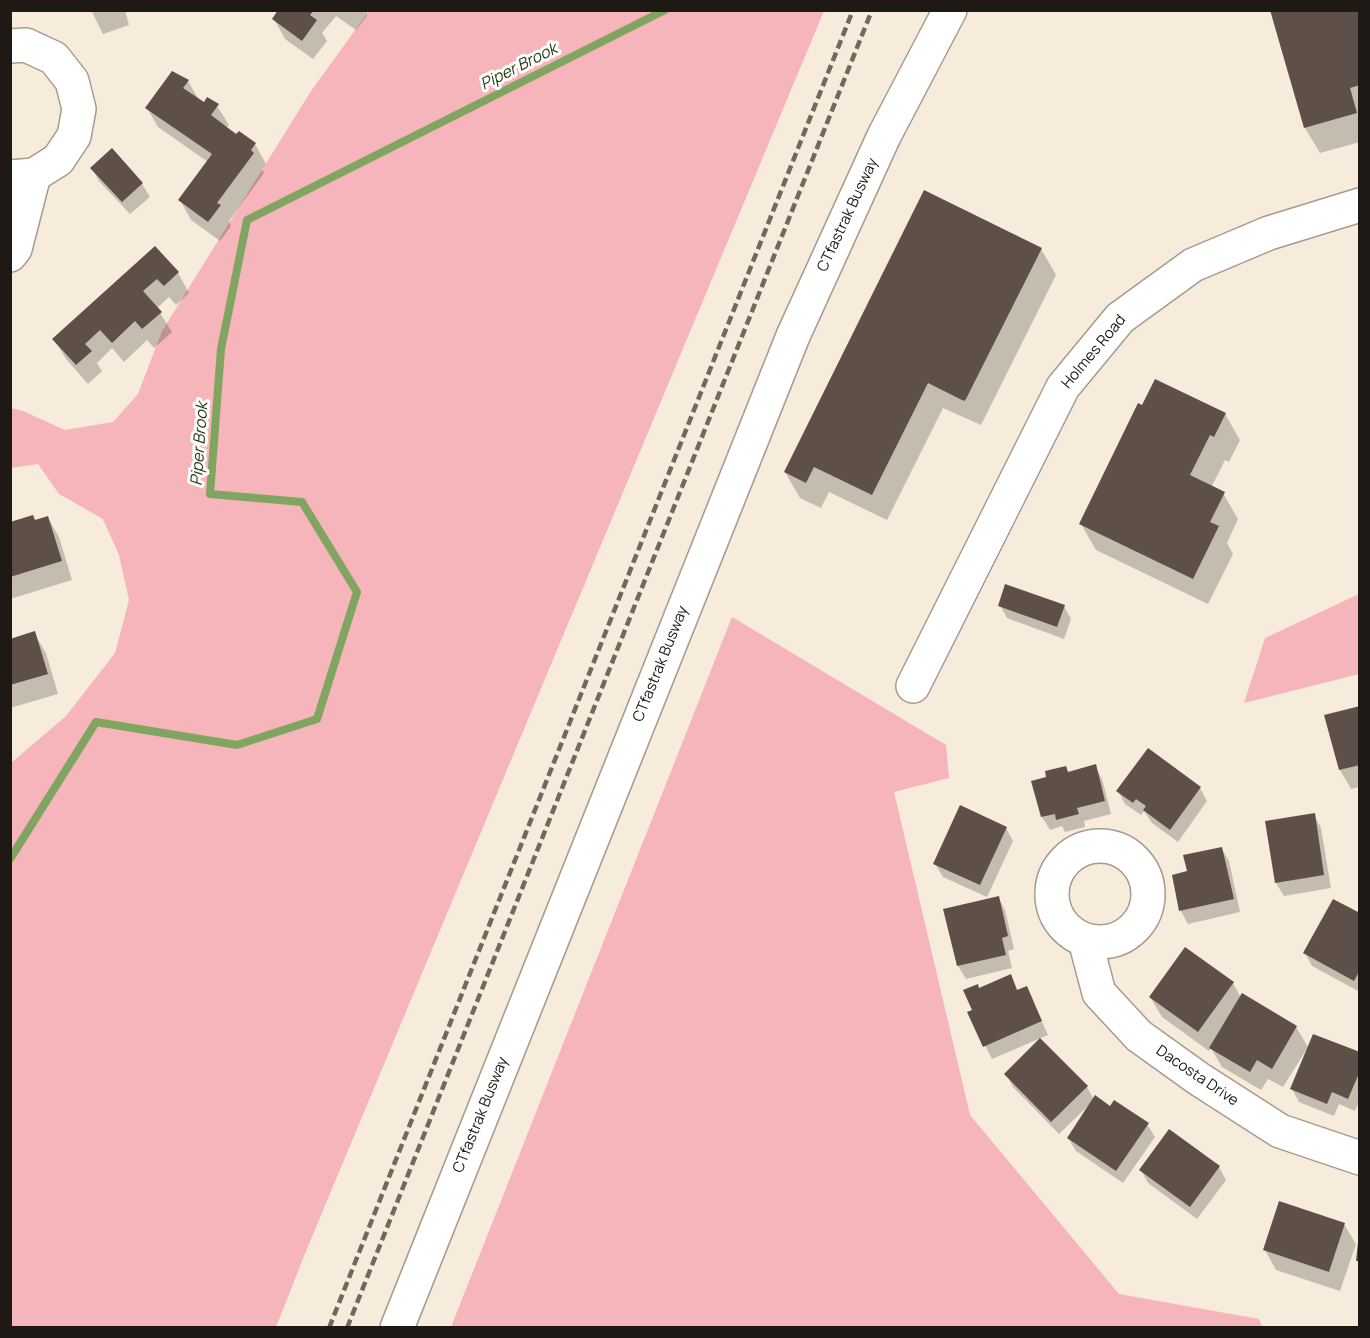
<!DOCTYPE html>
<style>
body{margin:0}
#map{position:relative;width:1370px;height:1338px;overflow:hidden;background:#f7ebdc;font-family:Manrope,sans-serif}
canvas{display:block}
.frame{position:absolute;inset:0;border:12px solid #1e1914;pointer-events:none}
</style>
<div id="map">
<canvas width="1370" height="1338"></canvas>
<div class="frame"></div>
</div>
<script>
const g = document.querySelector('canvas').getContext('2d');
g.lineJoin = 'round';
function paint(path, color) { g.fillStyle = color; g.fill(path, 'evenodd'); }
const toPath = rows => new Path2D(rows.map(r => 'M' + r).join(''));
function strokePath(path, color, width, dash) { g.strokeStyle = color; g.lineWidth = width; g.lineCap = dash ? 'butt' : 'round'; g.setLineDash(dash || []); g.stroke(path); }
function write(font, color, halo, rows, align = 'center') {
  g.font = font + ' Manrope,sans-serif'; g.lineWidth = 6; g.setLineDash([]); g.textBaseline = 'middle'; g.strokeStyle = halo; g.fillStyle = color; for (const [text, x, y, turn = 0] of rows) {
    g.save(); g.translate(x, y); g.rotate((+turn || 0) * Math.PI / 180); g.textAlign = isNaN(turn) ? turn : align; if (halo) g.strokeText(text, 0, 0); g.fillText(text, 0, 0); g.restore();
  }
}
paint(toPath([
 [369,11,824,11,306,1251,276,1327,11,1327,11,763,66,716,115,653,129,600,119,555,103,519,59,494,38,464,11,468,11,408,23,411,65,430,113,422,138,394,162,331,311,91],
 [1359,594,1359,674,1244,703,1265,638],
 [732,617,946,745,949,778,894,792,970,1115,1119,1294,1259,1319,1262,1327,451,1327]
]), '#f6b4bb');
paint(toPath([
 [91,10,125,10,129,25,103,34],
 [280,10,367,10,367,16,356,30,336,16,322,33,327,41,313,59,285,39,274,19],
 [1272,10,1360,10,1360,142,1320,153,1305,128],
 [188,81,199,100,204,104,217,106,229,125,226,128,255,144,266,164,262,169,264,173,229,221,231,226,220,241,191,220,180,200,208,162,158,127,147,108],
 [111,150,142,184,150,197,130,214,99,181,92,168],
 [155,248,178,273,189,293,176,305,169,297,157,308,172,332,154,348,147,340,124,362,112,348,97,363,102,371,88,384,66,359,54,339],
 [1041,249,1056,275,981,425,943,408,887,520,829,492,821,508,800,498,785,472],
 [1142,407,1225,414,1240,440,1229,462,1225,460,1211,488,1223,493,1238,519,1227,543,1233,554,1208,604,1096,550,1081,524],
 [48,518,59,537,72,580,10,599,10,524],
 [1000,605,1064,606,1071,619,1064,639,1007,618],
 [34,633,46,653,58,694,10,708,10,640],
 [1360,708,1360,787,1351,789,1340,770],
 [1095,766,1102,779,1111,814,1084,821,1085,827,1065,832,1062,826,1050,830,1042,817,1033,782,1048,778,1066,768,1069,773],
 [1200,788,1207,801,1178,842,1152,823,1144,811,1141,815,1125,804,1118,791],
 [1314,815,1321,828,1331,888,1284,896,1276,883,1267,823],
 [1006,828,1013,841,987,897,943,877,935,864],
 [1221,848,1229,861,1240,912,1188,924,1181,911,1173,876,1189,872],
 [998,897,1005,910,1014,949,1008,951,1012,968,966,979,958,966,945,910],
 [1360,915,1360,992,1312,966,1305,953],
 [1010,976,1018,991,1026,988,1048,1035,992,1059,969,1013,974,1011,979,989],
 [1233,983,1241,998,1296,1027,1308,1047,1283,1087,1268,1079,1261,1090,1222,1067,1211,1048,1209,1051,1162,1017,1150,997],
 [1040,1040,1087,1087,1094,1100,1147,1124,1155,1137,1123,1183,1076,1151,1068,1138,1088,1106,1059,1134,1013,1087,1006,1074],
 [1360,1054,1360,1100,1355,1111,1339,1104,1334,1116,1299,1102,1292,1089],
 [1219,1167,1226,1180,1197,1219,1148,1183,1141,1170],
 [1344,1224,1356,1244,1340,1291,1276,1270,1265,1250]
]), '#0003');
strokePath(toPath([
 [10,859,96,722,237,745,317,719,357,592,302,502,210,494,221,349,247,220,665,10]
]), '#7fa561', 8);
paint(toPath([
 [278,10,314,10,310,15,317,20,302,41,272,19],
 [1270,10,1360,10,1360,85,1350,88,1357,113,1304,128],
 [172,71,189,80,183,88,204,102,207,97,219,104,211,115,236,134,239,131,256,143,251,150,254,153,217,203,221,205,208,222,178,200,212,154,145,108],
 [112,148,143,183,122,202,90,168],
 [924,190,1042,248,966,399,964,401,928,383,872,495,814,467,806,483,784,472],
 [155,246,179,272,164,286,157,279,143,291,162,312,142,329,135,321,112,343,100,330,85,344,92,351,76,365,52,339],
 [1155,379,1226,413,1214,437,1210,435,1190,475,1225,492,1210,522,1219,526,1193,579,1079,524,1138,403,1142,405],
 [33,515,35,520,48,516,62,561,10,577,10,522],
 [1005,584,1065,605,1057,627,998,606],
 [35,631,48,674,10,685,10,639],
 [1360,706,1360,765,1339,770,1324,715],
 [1148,748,1201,787,1170,830,1143,810,1146,806,1136,799,1133,803,1116,791],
 [1096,764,1105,801,1077,808,1079,814,1056,820,1055,814,1041,817,1031,781,1046,777,1045,771,1066,766,1068,772],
 [960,805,1007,827,980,885,933,864],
 [1315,813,1324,875,1275,883,1265,821],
 [1222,847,1234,899,1179,911,1172,875,1187,871,1183,855],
 [999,896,1008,936,1002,938,1006,955,957,966,943,909],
 [1333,899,1360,913,1360,970,1354,981,1303,953],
 [1185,947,1234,982,1198,1032,1149,997],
 [1011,974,1017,990,1027,986,1042,1021,983,1047,967,1012,972,1010,963,990,978,984,979,988],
 [1242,993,1297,1026,1272,1069,1257,1060,1250,1072,1209,1048],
 [1313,1034,1360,1052,1360,1071,1348,1099,1332,1092,1327,1104,1290,1089],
 [1040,1038,1088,1086,1051,1122,1004,1074],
 [1095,1095,1110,1106,1114,1100,1149,1123,1116,1171,1067,1138],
 [1169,1129,1220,1166,1190,1207,1139,1170],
 [1279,1201,1345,1223,1329,1272,1263,1250],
 [1358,1242,1360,1242,1360,1261,1356,1261]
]), '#5f4f49');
const minor = toPath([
 [10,46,26,45,54,58,72,81,79,109,74,136,58,160,34,175,10,177],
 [10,255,15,249,34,175],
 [913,686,1063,387,1120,318,1193,265,1269,233,1360,205],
 '1052 894a48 48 0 1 1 96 0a48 48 0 1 1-96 0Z',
 [1085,940,1099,993,1139,1036,1199,1079,1280,1131,1360,1158],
 [397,1328,793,336,884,136,950,10]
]);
strokePath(minor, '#a69b8d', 36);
strokePath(minor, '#fff', 33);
strokePath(toPath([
 [329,1328,853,10],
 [347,1328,872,10]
]), '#706960', 4.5, [9, 4.5]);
write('15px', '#1e1914', '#fff', [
 ["CTfastrak Busway",848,215,-65],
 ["Holmes Road",1094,352,-50],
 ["CTfastrak Busway",661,664,-68],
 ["Dacosta Drive",1197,1076,34],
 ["CTfastrak Busway",481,1115,-68]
]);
write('italic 16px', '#1f3704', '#fff', [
 ["Piper Brook",519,67,-27],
 ["Piper Brook",200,444,-86]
]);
</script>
